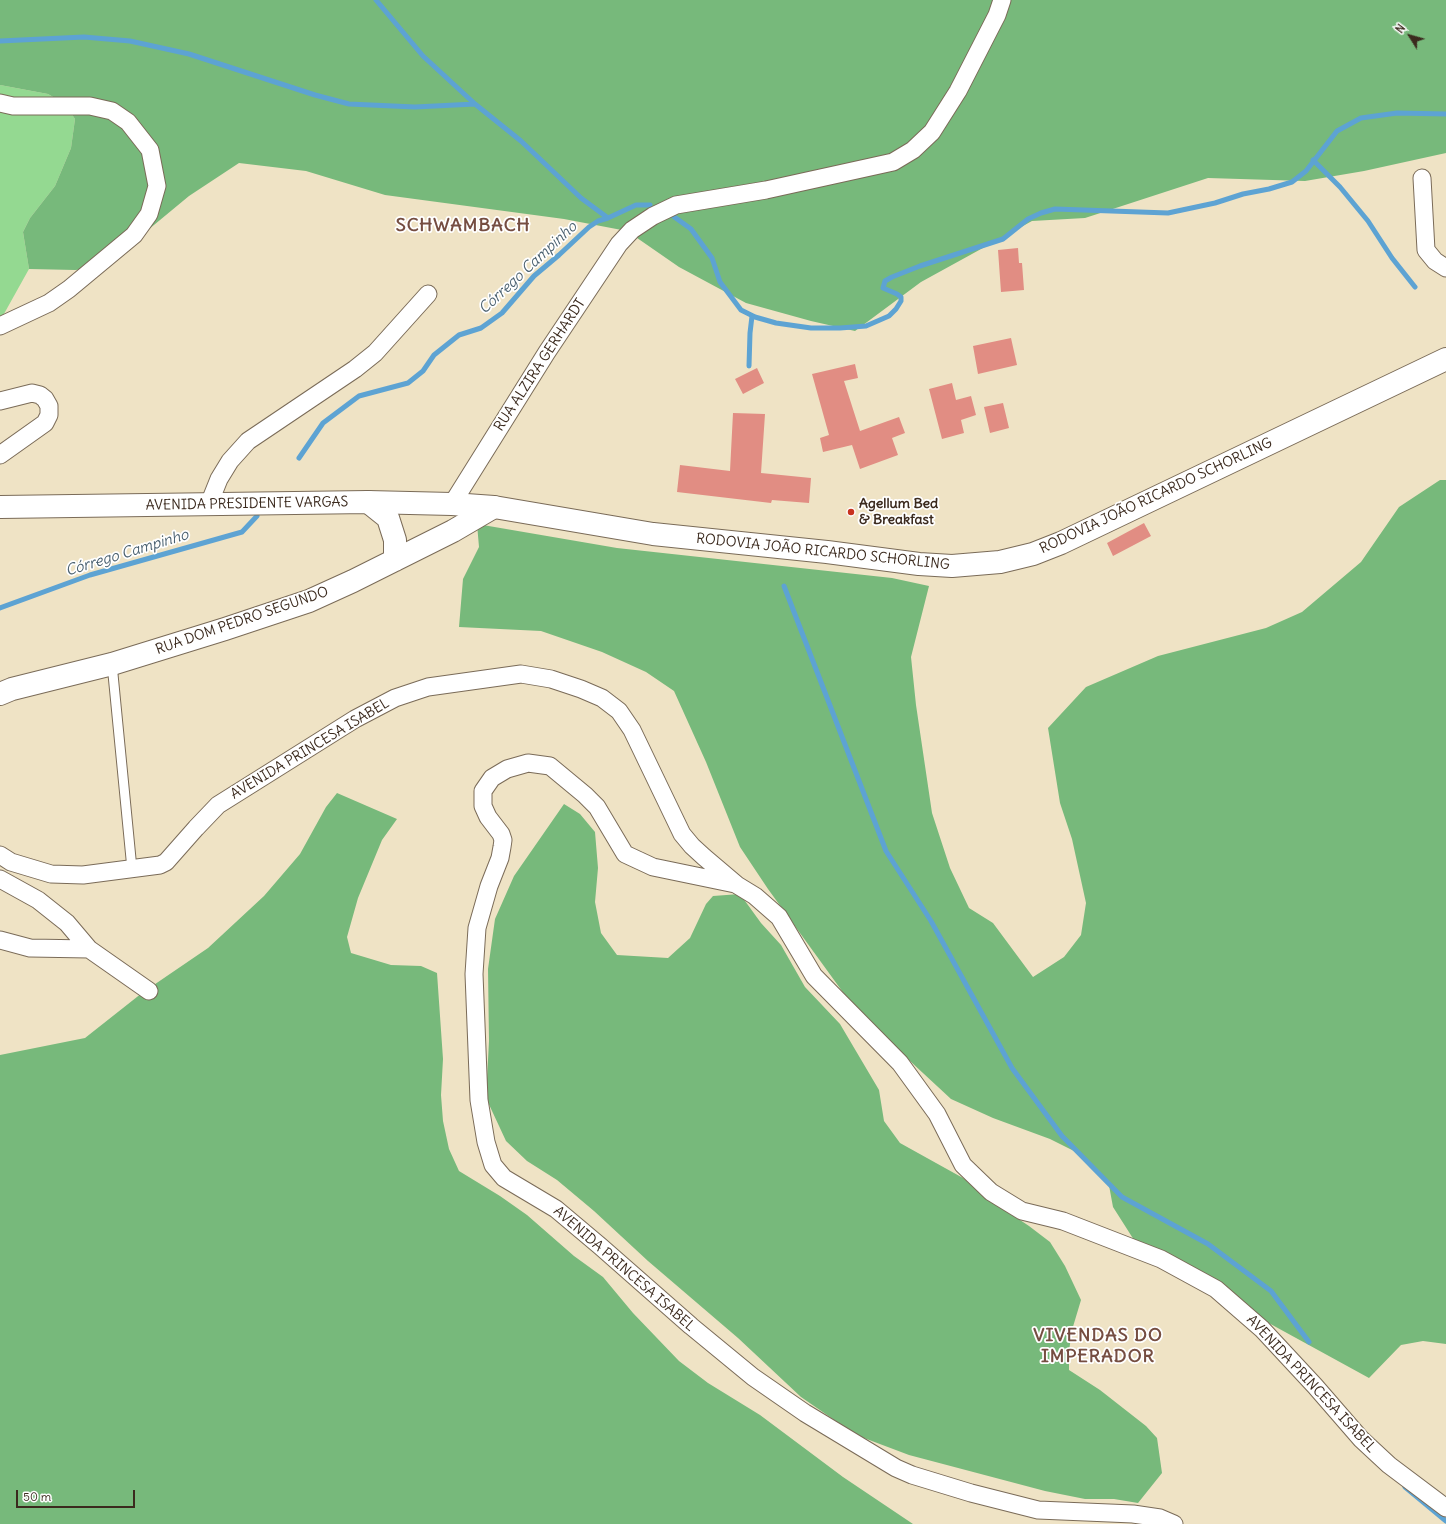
<!DOCTYPE html>
<meta charset="utf-8">
<style>
body{margin:0}
#map{position:relative;width:1446px;height:1524px;overflow:hidden;background:#efe3c5;font-family:Delius,sans-serif}
canvas{display:block}
.north{position:absolute;left:1390px;top:16px;width:40px;height:40px;-webkit-text-stroke:3px #fff;paint-order:stroke;rotate:307deg;font-size:11px;font-weight:700;line-height:16px;text-align:center;color:#3b2a1e}
.north::after{content:'';display:block;margin:auto;width:14px;height:18px;background:#3b2a1e;clip-path:polygon(50% 0,100% 100%,50% 72%,0 100%)}
.scale{position:absolute;left:16px;top:1490px;width:119px;height:18px;box-sizing:border-box;border:2px solid #3b2a1e;border-top:0;padding-left:5px;font-size:12px;line-height:14px;white-space:nowrap;color:#3b2a1e;-webkit-text-stroke:3px #fff;paint-order:stroke}
</style>
<div id="map">
<canvas width="1446" height="1524"></canvas>
<div class="north">N</div>
<div class="scale">50 m</div>
</div>
<script>
const g = document.querySelector('canvas').getContext('2d');
g.lineJoin = 'round';
function paint(path, color) { g.fillStyle = color; g.fill(path, 'evenodd'); }
const toPath = rows => new Path2D(rows.map(r => 'M' + r).join(''));
function strokePath(path, color, width, dash) { g.strokeStyle = color; g.lineWidth = width; g.lineCap = dash ? 'butt' : 'round'; g.setLineDash(dash || []); g.stroke(path); }
function write(font, color, halo, rows, align = 'center') {
  g.font = font + ' Delius,sans-serif'; g.lineWidth = 3.5; g.setLineDash([]); g.textBaseline = 'middle'; g.strokeStyle = halo; g.fillStyle = color; for (const [text, x, y, turn = 0] of rows) {
    g.save(); g.translate(x, y); g.rotate((+turn || 0) * Math.PI / 180); g.textAlign = isNaN(turn) ? turn : align; if (halo) g.strokeText(text, 0, 0); g.fillText(text, 0, 0); g.restore();
  }
}
paint(toPath([
 [0,85,48,94,65,104,75,119,71,148,55,186,30,218,23,232,29,269,0,321]
]), '#94d991');
paint(toPath([
 [0,0,1446,0,1446,153,1364,171,1305,181,1208,178,1085,218,1032,221,921,282,855,331,811,321,746,303,679,267,627,231,564,219,385,195,306,171,239,163,189,196,102,268,75,270,29,269,23,232,30,218,55,186,71,148,75,119,65,104,48,94,0,85],
 [1440,480,1446,480,1446,1344,1423,1341,1401,1345,1369,1378,1265,1321,1134,1240,1113,1207,1108,1180,1076,1152,1050,1139,993,1118,951,1099,910,1061,850,1002,768,889,740,847,706,762,674,691,646,672,602,652,541,631,459,627,463,579,479,547,477,524,617,548,892,578,929,586,911,657,916,705,932,813,950,868,969,908,993,923,1033,977,1064,957,1081,935,1086,903,1072,839,1060,803,1048,728,1086,687,1158,656,1266,628,1302,612,1361,562,1399,507],
 [337,793,397,819,382,840,358,898,347,937,351,953,391,965,421,966,437,973,443,1059,441,1095,443,1121,449,1149,459,1171,500,1196,527,1215,574,1256,603,1277,633,1313,679,1361,708,1383,760,1415,843,1477,913,1524,0,1524,0,1055,85,1038,142,993,208,948,264,896,300,854,326,807],
 [564,804,580,814,595,832,598,868,595,902,601,933,617,955,668,958,690,938,706,904,713,896,740,894,761,923,781,945,805,987,840,1024,879,1090,884,1121,900,1143,963,1178,1005,1210,1029,1226,1050,1242,1065,1266,1081,1300,1072,1330,1069,1351,1069,1370,1100,1390,1146,1426,1157,1438,1162,1473,1138,1503,1114,1499,1085,1499,1045,1491,909,1455,856,1435,801,1397,738,1338,648,1261,594,1211,557,1180,527,1161,506,1141,486,1098,489,1041,488,969,495,919,514,876]
]), '#77b97b');
strokePath(toPath([
 [376,0,423,56,475,104,521,141,581,198,608,218],
 [0,41,84,37,130,41,189,54,315,95,349,104,415,107,475,104],
 [1313,160,1340,187,1368,221,1392,258,1415,287],
 [673,216,691,229,712,258,720,282,741,310,755,317,776,323,811,328,840,328,866,326,889,316,896,309,901,301,901,297,897,294,883,288,885,281,892,277,920,266,1003,239,1028,219,1041,213,1055,209,1168,213,1215,203,1243,194,1269,189,1292,182,1306,171,1337,131,1361,118,1397,113,1446,114],
 [749,366,750,333,752,316],
 [299,458,323,423,359,396,408,383,423,371,434,355,459,335,481,328,502,313,534,276,559,255,589,227,598,221,608,218,636,205,650,205],
 [784,586,886,851,931,921,1012,1068,1062,1136,1122,1197,1208,1244,1271,1291,1309,1342],
 [0,608,90,575,242,532,257,516],
 [1405,1487,1446,1521]
]), '#5da3d3', 5);
paint(toPath([
 [1018,248,1019,263,1022,263,1024,290,1001,292,998,250],
 [1011,338,1017,365,978,374,973,346],
 [855,364,858,378,844,381,860,431,899,417,905,433,892,438,898,455,860,469,852,445,823,452,820,438,829,435,812,374],
 [757,368,764,383,743,394,735,379],
 [952,383,956,400,971,396,976,415,961,420,964,433,942,439,929,389],
 [1003,403,1009,428,990,433,984,407],
 [733,413,765,414,761,473,811,478,809,503,772,500,771,503,677,492,680,465,730,471],
 [1144,523,1151,536,1113,556,1107,543]
]), '#e18d83');
const service = toPath([
 [112,664,132,869]
]);
const minor = toPath([
 [0,103,13,106,90,106,112,111,128,122,150,150,157,186,149,214,134,235,69,289,49,303,0,326],
 [1422,178,1426,250,1435,261,1446,268],
 [0,401,32,393,40,395,45,399,49,406,49,415,45,423,0,455],
 [209,504,219,479,230,461,248,441,355,369,375,353,428,294],
 [452,504,547,352,619,244,632,230,653,216,676,205,766,190,893,162,913,150,932,132,958,91,997,15,1002,0],
 [0,855,11,862,51,874,83,875,160,865,166,862,196,828,218,805,355,719,395,698,428,687,521,674,551,679,581,689,602,698,619,711,632,730,682,834,692,846,704,857,737,885,755,896,779,917,814,976,900,1063,937,1114,963,1165,991,1192,1022,1211,1063,1221,1161,1259,1216,1289,1262,1329,1315,1386,1361,1439,1389,1465,1446,1508],
 [0,879,38,900,67,923,89,949,149,991],
 [735,884,653,867,625,854,597,807,585,795,550,766,528,763,507,769,492,778,483,791,483,806,488,817,501,834,503,840,502,847,500,858,489,886,477,928,474,974,479,1100,486,1142,493,1165,504,1178,556,1209,600,1246,691,1326,753,1377,805,1413,896,1468,912,1475,971,1493,1038,1510,1133,1514,1160,1518,1174,1524],
 [0,940,30,948,89,949]
]);
const tertiary = toPath([
 [368,502,388,518,395,540,395,560],
 [0,694,12,689,112,664,225,629,309,601,353,581,453,531,494,507]
]);
const secondary = toPath([
 [0,507,368,502,452,504,494,507,653,534,827,552,919,564,952,566,1000,562,1033,554,1061,543,1446,359]
]);
strokePath(service, '#7a6b58', 11);
strokePath(minor, '#7a6b58', 19);
strokePath(tertiary, '#7a6b58', 24);
strokePath(secondary, '#7a6b58', 24);
strokePath(service, '#fff', 9);
strokePath(minor, '#fff', 17);
strokePath(tertiary, '#fff', 22);
strokePath(secondary, '#fff', 22);
for (const [x, y, r, color] of [
 [851,512,4,"#c8321e"]
]) { const dot = new Path2D(); dot.arc(x, y, r, 0, 2 * Math.PI); g.fillStyle = color; g.fill(dot); strokePath(dot, '#fff', 1.5); }
write('14px', '#3b2a1e', '#fff', [
 ["RUA ALZIRA GERHARDT",540,365,-57],
 ["RODOVIA JOÃO RICARDO SCHORLING",1156,496,-25],
 ["AVENIDA PRESIDENTE VARGAS",247,504,-1],
 ["RODOVIA JOÃO RICARDO SCHORLING",823,552,6],
 ["RUA DOM PEDRO SEGUNDO",242,621,-19],
 ["AVENIDA PRINCESA ISABEL",310,749,-31],
 ["AVENIDA PRINCESA ISABEL",624,1269,41],
 ["AVENIDA PRINCESA ISABEL",1311,1384,47]
]);
write('bold 14px', '#3b2a1e', '#fff', [
 ["Agellum Bed",859,504],
 ["& Breakfast",859,520]
], 'left');
write('italic 15px', '#4a606f', '#fff', [
 ["Córrego Campinho",528,268,-43],
 ["Córrego Campinho",127,553,-17]
]);
g.letterSpacing = '1px';
write('bold 18px', '#754d41', '#fff', [
 ["SCHWAMBACH",463,226],
 ["VIVENDAS DO",1098,1336],
 ["IMPERADOR",1098,1357]
]);
g.letterSpacing = '0px';
</script>
